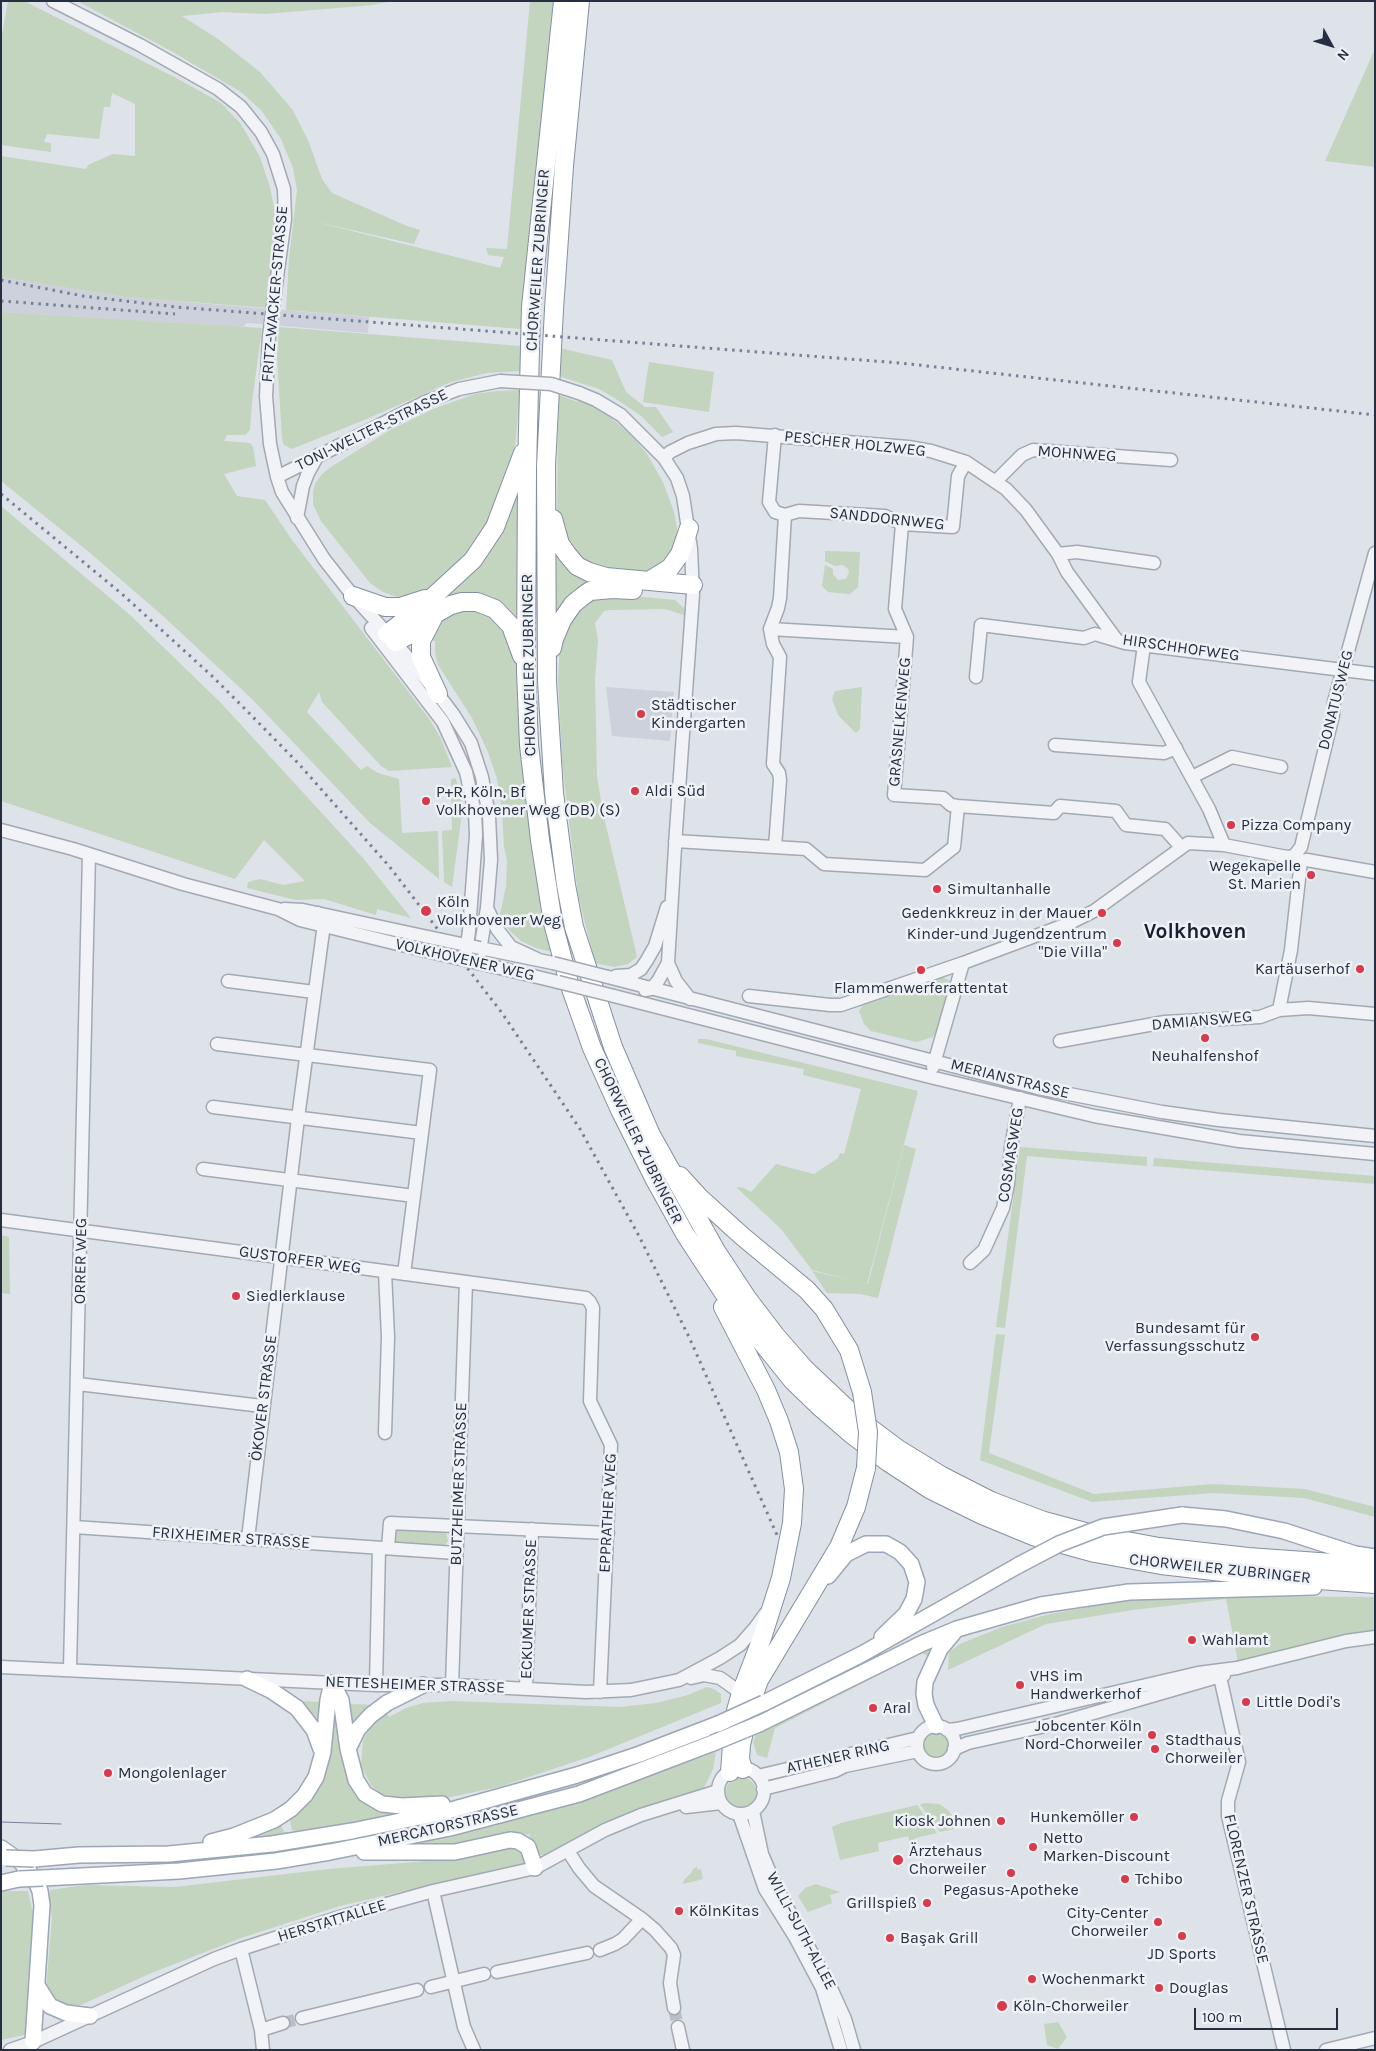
<!DOCTYPE html>
<meta charset="utf-8">
<style>
body{margin:0}
#map{position:relative;width:1376px;height:2051px;overflow:hidden;background:#dee2e9;font-family:Karla,sans-serif}
canvas{display:block}
.frame{position:absolute;inset:0;border:2px solid #262f41;pointer-events:none}
.north{position:absolute;left:1306px;top:20px;width:50px;height:50px;-webkit-text-stroke:4px #eef1f6;paint-order:stroke;rotate:129deg;font-size:14px;font-weight:700;line-height:20px;text-align:center;color:#262f41}
.north::after{content:'';display:block;margin:auto;width:18px;height:22px;background:#262f41;clip-path:polygon(50% 0,100% 100%,50% 72%,0 100%)}
.scale{position:absolute;left:1194px;top:2008px;width:144px;height:22px;box-sizing:border-box;border:2px solid #262f41;border-top:0;padding-left:6px;font-size:15px;line-height:18px;white-space:nowrap;color:#262f41;-webkit-text-stroke:4px #eef1f6;paint-order:stroke}
</style>
<div id="map">
<canvas width="1376" height="2051"></canvas>
<div class="frame"></div>
<div class="north">N</div>
<div class="scale">100 m</div>
</div>
<script>
const g = document.querySelector('canvas').getContext('2d');
g.lineJoin = 'round';
function paint(path, color) { g.fillStyle = color; g.fill(path, 'evenodd'); }
const toPath = rows => new Path2D(rows.map(r => 'M' + r).join(''));
function strokePath(path, color, width, dash) { g.strokeStyle = color; g.lineWidth = width; g.lineCap = dash ? 'butt' : 'round'; g.setLineDash(dash || []); g.stroke(path); }
function write(font, color, halo, rows, align = 'center') {
  g.font = font + ' Karla,sans-serif'; g.lineWidth = 5; g.setLineDash([]); g.textBaseline = 'middle'; g.strokeStyle = halo; g.fillStyle = color; for (const [text, x, y, turn = 0] of rows) {
    g.save(); g.translate(x, y); g.rotate((+turn || 0) * Math.PI / 180); g.textAlign = isNaN(turn) ? turn : align; if (halo) g.strokeText(text, 0, 0); g.fillText(text, 0, 0); g.restore();
  }
}
paint(toPath([
 [1,277,124,297,369,317,368,333,247,323,243,327,1,312],
 [606,687,674,692,670,741,612,736]
]), '#ccd1db');
paint(toPath([
 [8,1,24,1,180,80,221,103,241,124,260,157,270,187,278,227,269,308,124,297,1,277,1,156,86,169,88,165,113,154,135,156,135,104,112,93,110,107,104,107,99,139,47,134,44,142,51,143,51,152,1,145,1,41],
 [77,1,392,1,373,5,265,14,223,12,182,16,218,39,260,72,292,109,308,140,322,179,332,193,407,226,420,230,414,244,312,221,500,268,504,257,488,255,486,248,507,249,530,1,553,1,521,329,286,310,289,259,297,190,293,168,281,139,261,110,241,92,173,52],
 [1375,49,1375,167,1325,161],
 [1,312,262,328,252,402,250,430,245,435,227,435,224,441,250,443,253,447,256,466,224,474,237,496,265,500,292,540,430,720,441,739,452,767,389,771,381,766,322,702,319,692,307,712,361,770,367,766,378,773,399,779,402,833,438,831,439,879,370,823,252,699,163,616,89,552,1,481],
 [279,327,521,346,520,371,487,373,451,382,369,418,292,449,284,445,282,439,277,356],
 [559,348,612,360,626,392,645,407,656,407,673,432,662,437,640,415,613,397,599,389,559,376],
 [649,362,714,372,709,412,643,402],
 [520,390,514,460,480,543,421,597,396,604,397,597,383,592,370,583,321,521,313,504,313,492,315,484,322,474,331,467,390,430,433,409,475,394,497,391],
 [558,395,578,402,579,398,602,410,631,435,647,454,663,482,674,512,678,534,673,559,643,575,581,564,557,520],
 [522,462,524,641,505,611,430,607,460,581],
 [1,506,130,615,221,703,363,858,411,918,377,909,376,915,324,899,296,900,247,888,248,882,260,879,283,885,305,881,264,840,235,879,1,801],
 [551,529,583,574,596,585,553,627],
 [825,551,860,552,858,587,850,594,828,592,822,586,825,565,833,569,833,574,838,580,846,579,849,573,848,569,843,565,835,566,825,561],
 [613,594,675,600,685,609,684,615,665,609,611,610,604,611,595,623,598,641,595,678,597,777,603,813,637,957,628,964,614,967,595,963,578,895,562,763,558,679,560,645,570,616,592,598],
 [462,605,499,617,518,661,525,786,532,848,539,896,552,952,536,948,521,941,508,929,500,915,506,886,507,861,504,847,502,810,497,779,488,752,472,718,438,665,435,652,435,641,427,639,433,624],
 [862,687,860,729,856,733,838,715,832,699,835,691],
 [453,778,456,779,463,805,452,887,444,882,442,831,452,830,451,780],
 [941,976,950,981,938,1028,933,1037,916,1042,871,1031,864,1024,859,1011,865,1002],
 [698,1039,706,1039,918,1091,867,1284,812,1270,781,1229,736,1187,744,1188,751,1192,776,1164,814,1174,838,1158,840,1153,844,1154,861,1089,803,1075,804,1069,736,1056,736,1051,698,1043],
 [904,1145,916,1149,878,1298,860,1294,827,1293,812,1271,868,1284],
 [1020,1147,1147,1157,1147,1166,1027,1156,1005,1328,996,1327],
 [1154,1158,1375,1176,1375,1184,1153,1166],
 [1,1235,9,1237,10,1294,1,1293],
 [996,1334,1005,1335,989,1453,1094,1494,1213,1484,1305,1489,1375,1507,1375,1517,1304,1498,1214,1493,1092,1502,980,1460],
 [398,1528,446,1531,448,1541,444,1546,397,1543,395,1541,395,1530],
 [1229,1596,1375,1597,1375,1631,1325,1639,1238,1662,1226,1599,1133,1610,1046,1624,948,1670,949,1652,960,1644,1002,1627,1046,1615,1130,1599],
 [938,1643,929,1657,922,1653,775,1728,767,1758,757,1755,753,1742,757,1732],
 [707,1687,714,1689,721,1694,721,1703,589,1757,499,1787,446,1798,422,1801,384,1797,371,1785,361,1766,363,1740,374,1720,385,1712,389,1717,406,1708,423,1703,451,1701,620,1707,656,1703,688,1695],
 [298,1701,323,1702,320,1730],
 [332,1703,338,1703,356,1786,417,1813,239,1842,280,1823,284,1832,295,1832,296,1831,292,1830,289,1816,307,1802],
 [346,1704,378,1705,352,1738],
 '923 1745a13 13 0 1 1 26 0a13 13 0 1 1-26 0Z',
 [716,1752,713,1769,703,1790,627,1814,544,1856,538,1854,533,1848,529,1834,453,1844,389,1848,621,1786],
 '726 1792a15 15 0 1 1 30 0a15 15 0 1 1-30 0Z',
 [926,1803,939,1804,948,1810,954,1819,954,1829,940,1832,920,1804],
 [917,1805,937,1833,916,1838,910,1843,908,1836,878,1843,879,1851,840,1860,832,1827,841,1823],
 [520,1847,525,1863,340,1906,241,1938,149,1974,72,2009,55,2004,46,1990,52,1917,49,1898,50,1890,86,1885,175,1887,329,1869,451,1859],
 [697,1867,698,1870,701,1869,703,1879,683,1884,684,1880,691,1873,694,1868],
 [816,1884,840,1892,830,1895,832,1903,808,1912,798,1896,805,1888],
 [1,1891,28,1891,33,1914,28,2034,1,2040],
 [1058,2022,1067,2037,1058,2049,1047,2045,1044,2024]
]), '#c3d4bf');
strokePath(toPath([
 [674,2008,678,2027],
 [283,2023,302,2018]
]), '#b9bec7', 12, [12, 6]);
const minor = toPath([
 [53,1,140,45,218,89,241,107,261,132,273,154,284,189,285,219,269,336,266,396,270,444,277,477,282,492,324,559,353,596,395,642,438,694,453,714,471,743,482,777,489,816,491,860,487,908,478,963],
 [579,393,596,400,621,415,664,458,677,478,683,496,691,549,693,594,676,831,668,963,658,981,651,989,645,990],
 [775,435,769,502,775,512,785,515,780,598,778,608,770,629,773,644,780,657,773,764,779,773,780,780,775,847],
 [664,458,670,452,688,443,716,434,736,433,908,447,931,451,966,462,1006,489,1026,510,1058,554,1067,572,1116,639],
 [277,477,425,402,459,389,500,381],
 [996,481,1022,455,1033,450,1171,460],
 [785,515,799,511,885,516,902,524,953,527,958,476,966,462],
 [297,518,303,486,308,473,318,455],
 [902,524,895,609,907,637,894,795,943,798,951,805,958,806,1054,813,1060,806,1116,811,1126,825,1165,829,1181,847],
 [1058,554,1077,552,1154,563],
 [371,628,443,722,466,772,475,813,476,835,469,931],
 [770,629,907,637],
 [1144,645,1139,682,1209,809,1224,845],
 [976,677,981,625,1084,638,1095,634,1125,643,1375,674],
 [1055,745,1164,753,1176,748],
 [1192,777,1232,757,1281,767],
 [1,830,73,849,183,884,278,909,300,920,422,950],
 [675,841,806,849,824,864,925,870,954,847,958,806],
 [487,908,497,929,511,947,537,959],
 [284,909,303,910,414,934],
 [480,948,553,963],
 [668,963,676,981,690,999],
 [504,969,558,982],
 [616,976,631,975,641,969,647,960,655,946,667,907],
 [608,977,1038,1088,1162,1112,1219,1120,1375,1136],
 [228,981,314,992],
 [614,996,930,1077,1094,1116,1239,1141,1375,1154],
 [749,996,830,1005,841,1005,963,963,1070,923,1094,911,1188,843,1224,845,1287,857,1294,856,1301,847,1333,715,1334,702,1375,553],
 [1279,1010,1291,950,1301,861,1307,860,1375,872],
 [1060,1041,1165,1022,1260,1017,1279,1010,1308,1008,1375,1014],
 [217,1044,430,1070,404,1274],
 [933,1067,963,963],
 [213,1107,422,1133],
 [203,1169,414,1196],
 [1,1220,586,1298,590,1302,593,1308,590,1401,611,1445,600,1692],
 [970,1263,984,1250,1003,1208,1008,1184,1011,1147,1020,1098],
 [78,1384,262,1406],
 [385,1433,388,1337,385,1272],
 [74,1527,456,1553],
 [248,1539,298,1118,324,924,318,913],
 [388,1548,390,1523,608,1533],
 [1,1667,376,1685,452,1685,586,1692,631,1690,679,1680,720,1658,740,1645,755,1628,765,1614],
 [70,1669,89,854],
 [1214,1671,1220,1677,1239,1762,1228,1801,1228,1816,1284,2050],
 [691,1678,704,1675,720,1678,741,1693],
 [376,1685,379,1548],
 [452,1685,466,1282],
 [526,1688,532,1529],
 '917 1745a19 19 0 1 1 38 0a19 19 0 1 1-38 0Z',
 [947,1730,957,1729,1198,1673,1237,1668,1346,1641,1375,1637],
 [954,1749,968,1743,1059,1723,1224,1675],
 '718 1791a23 23 0 1 1 46 0a23 23 0 1 1-46 0Z',
 [758,1776,918,1738],
 [763,1789,835,1771,845,1766,918,1751],
 [686,1807,721,1803],
 [753,1811,762,1854,776,1887,830,1986,845,2019,854,2050],
 [739,1814,765,1889,795,1937,822,1988,841,2050],
 [568,1851,579,1868,594,1886,642,1919,655,1930,671,1948,674,1955,670,1983,674,2008],
 [433,1891,464,2027,474,2050],
 [241,1949,261,2030,263,2050],
 [600,1950,615,1944,623,1939,642,1919],
 [497,1972,587,1953],
 [431,1987,484,1974],
 [302,2018,417,1990],
 [678,2027,683,2050],
 [261,2030,283,2023],
 [10,2050,33,2042,214,1959,241,1949,340,1917,433,1891,535,1868,605,1830,641,1815,718,1791],
 [1326,2050,1375,2038]
]);
const major = toPath([
 [1182,1515,1226,1519,1284,1531,1355,1554,1375,1557],
 [828,1576,846,1554,866,1544,886,1544,900,1552,911,1564,917,1582,914,1599,906,1614,882,1637],
 [247,1679,272,1691,297,1708,314,1730,321,1749],
 [332,1683,341,1700,348,1749],
 [423,1685,387,1703,371,1715,358,1729,348,1749,356,1780,365,1794,382,1804,402,1806,442,1804],
 [764,1703,862,1654,1019,1565],
 [759,1724,923,1643,957,1629,1041,1605,1129,1592,1314,1587],
 [936,1726,926,1705,924,1694,925,1682,940,1649,955,1631],
 [211,1842,234,1836,274,1820,291,1809,305,1795,316,1777,323,1752,328,1700,332,1683],
 [1,1848,21,1862,35,1879,40,1891,42,1905,33,2042],
 [364,1852,455,1852,510,1840,518,1841,528,1847,535,1868],
 [34,1859,79,1855,169,1854,272,1844,352,1831,444,1812,577,1775,640,1754,718,1724],
 [43,1878,179,1871,276,1861,330,1852,450,1828,579,1794,713,1743],
 [1,1883,19,1879],
 [38,1987,50,2006,66,2013,90,2016]
]);
const highway = toPath([
 [563,1,531,307,527,470,526,671,529,745,540,840,553,923,569,983,592,1048,620,1110,655,1180,685,1234,731,1304,793,1381,821,1408,850,1433,888,1462,931,1490,982,1515,1033,1536,1095,1553,1161,1565,1249,1575,1375,1584],
 [580,1,564,166,554,309,546,466,547,681,554,793,566,885,574,927,613,1047,651,1135,716,1251,747,1298,776,1336,804,1368,858,1419,898,1449,942,1476,991,1501,1044,1521,1100,1536,1159,1547,1248,1557,1375,1566],
 [553,519,560,544,567,554,577,566,589,572,606,577,693,585],
 [649,581,670,568,680,554,689,528],
 [353,596,385,607,400,607,425,599],
 [387,634,423,606,473,560,495,527,523,453],
 [395,642,407,636,430,619],
 [552,648,554,639,562,620,573,604,583,596,590,591,612,589,633,590],
 [438,694,421,657,421,641,435,614,451,605,462,602,477,602,495,609,511,626,522,656],
 [680,1176,700,1198,742,1236,807,1290,824,1309,849,1350,862,1392],
 [723,1307,766,1390,779,1421,789,1452,794,1489,792,1523,781,1578,762,1638,741,1693,734,1718,730,1772],
 [743,1769,740,1759,741,1745,750,1706,759,1680,839,1547,856,1507,866,1468]
]);
strokePath(minor, '#a3a9b3', 15);
strokePath(major, '#9da6b6', 18);
strokePath(highway, '#858fa1', 20);
strokePath(minor, '#f1f3f7', 12);
strokePath(major, '#fff', 15);
strokePath(highway, '#fff', 18);
strokePath(toPath([
 [1,1822,61,1824]
]), '#778094', 1);
strokePath(toPath([
 [1,280,83,296,176,307,900,363,1375,415],
 [1,301,175,314],
 [1,494,122,594,212,676,249,713,298,763,389,866,502,1013,580,1129,639,1236,689,1337,777,1535]
]), '#778094', 3, [2.5, 5]);
const minorBridge = toPath([
 [500,381,551,384,579,393],
 [414,934,480,948],
 [422,950,504,969],
 [466,952,469,931],
 [553,963,608,977],
 [558,982,614,996]
]);
const majorBridge = toPath([
 [1019,1565,1059,1544,1103,1527,1182,1515],
 [718,1724,764,1703],
 [713,1743,759,1724],
 [6,1858,34,1859],
 [19,1879,43,1878]
]);
const highwayBridge = toPath([
 [862,1392,868,1432,866,1468]
]);
strokePath(minorBridge, '#a3a9b3', 15, []);
strokePath(majorBridge, '#9da6b6', 18, []);
strokePath(highwayBridge, '#858fa1', 20, []);
strokePath(minorBridge, '#f1f3f7', 12);
strokePath(majorBridge, '#fff', 15);
strokePath(highwayBridge, '#fff', 18);
for (const [x, y, r, color] of [
 [641,714,5,"#d83a4b"],
 [635,791,5,"#d83a4b"],
 [426,801,5,"#d83a4b"],
 [1231,825,5,"#d83a4b"],
 [1311,875,5,"#d83a4b"],
 [937,889,5,"#d83a4b"],
 [426,911,6,"#d83a4b"],
 [1102,913,5,"#d83a4b"],
 [1117,943,5,"#d83a4b"],
 [1360,969,5,"#d83a4b"],
 [921,970,5,"#d83a4b"],
 [1205,1038,5,"#d83a4b"],
 [236,1296,5,"#d83a4b"],
 [1255,1337,5,"#d83a4b"],
 [1192,1640,5,"#d83a4b"],
 [1020,1685,5,"#d83a4b"],
 [1246,1702,5,"#d83a4b"],
 [873,1708,5,"#d83a4b"],
 [1152,1735,5,"#d83a4b"],
 [1155,1749,5,"#d83a4b"],
 [108,1773,5,"#d83a4b"],
 [1134,1817,5,"#d83a4b"],
 [1001,1821,5,"#d83a4b"],
 [1033,1847,5,"#d83a4b"],
 [898,1860,6,"#d83a4b"],
 [1011,1873,5,"#d83a4b"],
 [1125,1879,5,"#d83a4b"],
 [927,1903,5,"#d83a4b"],
 [679,1911,5,"#d83a4b"],
 [1158,1922,5,"#d83a4b"],
 [1182,1936,5,"#d83a4b"],
 [890,1938,5,"#d83a4b"],
 [1032,1979,5,"#d83a4b"],
 [1159,1988,5,"#d83a4b"],
 [1002,2006,6,"#d83a4b"]
]) { const dot = new Path2D(); dot.arc(x, y, r, 0, 2 * Math.PI); g.fillStyle = color; g.fill(dot); strokePath(dot, '#eef1f6', 2); }
write('16px', '#262f41', '#eef1f6', [
 ["CHORWEILER ZUBRINGER",538,260,-86],
 ["FRITZ-WACKER-STRASSE",275,294,-85],
 ["TONI-WELTER-STRASSE",372,430,-26],
 ["PESCHER HOLZWEG",855,444,6],
 ["MOHNWEG",1077,454,4],
 ["SANDDORNWEG",887,519,6],
 ["HIRSCHHOFWEG",1181,648,8],
 ["CHORWEILER ZUBRINGER",529,665,-91],
 ["DONATUSWEG",1336,700,-76],
 ["GRASNELKENWEG",900,722,-85],
 ["VOLKHOVENER WEG",465,960,13],
 ["DAMIANSWEG",1202,1021,-5],
 ["MERIANSTRASSE",1010,1079,14],
 ["CHORWEILER ZUBRINGER",638,1141,64],
 ["COSMASWEG",1011,1155,-81],
 ["GUSTORFER WEG",300,1260,8],
 ["ORRER WEG",81,1261,-89],
 ["ÖKOVER STRASSE",264,1398,-83],
 ["BUTZHEIMER STRASSE",459,1484,-88],
 ["EPPRATHER WEG",608,1513,-87],
 ["FRIXHEIMER STRASSE",231,1538,4],
 ["CHORWEILER ZUBRINGER",1220,1569,6],
 ["ECKUMER STRASSE",529,1609,-88],
 ["NETTESHEIMER STRASSE",415,1685,2],
 ["ATHENER RING",838,1757,-13],
 ["MERCATORSTRASSE",448,1826,-13],
 ["FLORENZER STRASSE",1246,1889,77],
 ["HERSTATTALLEE",332,1921,-17],
 ["WILLI-SUTH-ALLEE",801,1931,62]
]);
write('16px', '#262f41', '#eef1f6', [
 ["Städtischer",651,705],
 ["Kindergarten",651,723],
 ["Aldi Süd",645,791],
 ["P+R, Köln, Bf",436,792],
 ["Volkhovener Weg (DB) (S)",436,810],
 ["Pizza Company",1241,825],
 ["Wegekapelle",1301,866,"right"],
 ["St. Marien",1301,884,"right"],
 ["Simultanhalle",947,889],
 ["Köln",437,902],
 ["Volkhovener Weg",437,920],
 ["Gedenkkreuz in der Mauer",1092,913,"right"],
 ["Kinder-und Jugendzentrum",1107,934,"right"],
 ["\"Die Villa\"",1107,952,"right"],
 ["Kartäuserhof",1350,969,"right"],
 ["Flammenwerferattentat",921,988,"center"],
 ["Neuhalfenshof",1205,1056,"center"],
 ["Siedlerklause",246,1296],
 ["Bundesamt für",1245,1328,"right"],
 ["Verfassungsschutz",1245,1346,"right"],
 ["Wahlamt",1202,1640],
 ["VHS im",1030,1676],
 ["Handwerkerhof",1030,1694],
 ["Little Dodi's",1256,1702],
 ["Aral",883,1708],
 ["Jobcenter Köln",1142,1726,"right"],
 ["Nord-Chorweiler",1142,1744,"right"],
 ["Stadthaus",1165,1740],
 ["Chorweiler",1165,1758],
 ["Mongolenlager",118,1773],
 ["Hunkemöller",1124,1817,"right"],
 ["Kiosk Johnen",991,1821,"right"],
 ["Netto",1043,1838],
 ["Marken-Discount",1043,1856],
 ["Ärztehaus",909,1851],
 ["Chorweiler",909,1869],
 ["Tchibo",1135,1879],
 ["Pegasus-Apotheke",1011,1890,"center"],
 ["Grillspieß",917,1903,"right"],
 ["KölnKitas",689,1911],
 ["City-Center",1148,1913,"right"],
 ["Chorweiler",1148,1931,"right"],
 ["Başak Grill",900,1938],
 ["JD Sports",1182,1954,"center"],
 ["Wochenmarkt",1042,1979],
 ["Douglas",1169,1988],
 ["Köln-Chorweiler",1013,2006]
], 'left');
write('bold 21px', '#192032', '#eef1f6', [
 ["Volkhoven",1195,932]
]);
</script>
